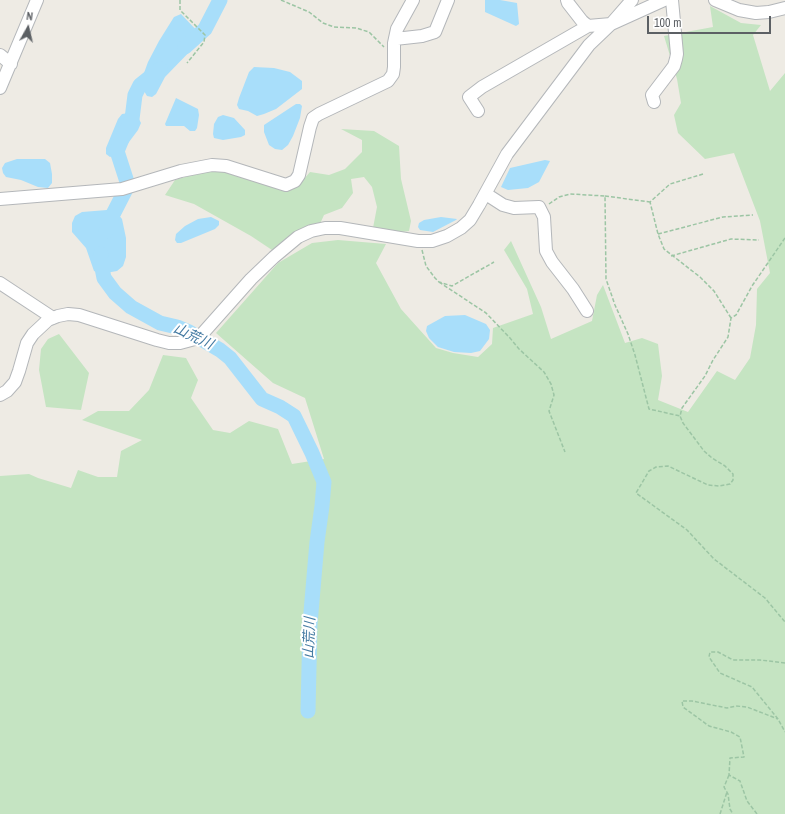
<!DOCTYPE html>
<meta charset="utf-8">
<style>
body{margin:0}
#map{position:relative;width:785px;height:814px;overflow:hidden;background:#eeebe4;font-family:"Archivo Narrow",sans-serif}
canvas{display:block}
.north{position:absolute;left:8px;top:8px;width:40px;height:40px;-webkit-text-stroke:3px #fff;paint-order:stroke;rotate:8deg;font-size:11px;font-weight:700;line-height:16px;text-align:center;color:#5c6064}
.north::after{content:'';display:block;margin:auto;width:14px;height:18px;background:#5c6064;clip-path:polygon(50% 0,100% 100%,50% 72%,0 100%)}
.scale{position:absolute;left:647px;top:16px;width:124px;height:18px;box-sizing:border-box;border:2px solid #5c6064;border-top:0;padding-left:5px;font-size:12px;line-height:14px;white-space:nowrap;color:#5c6064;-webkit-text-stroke:3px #fff;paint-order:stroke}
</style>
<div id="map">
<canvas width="785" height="814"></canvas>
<div class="north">N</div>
<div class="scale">100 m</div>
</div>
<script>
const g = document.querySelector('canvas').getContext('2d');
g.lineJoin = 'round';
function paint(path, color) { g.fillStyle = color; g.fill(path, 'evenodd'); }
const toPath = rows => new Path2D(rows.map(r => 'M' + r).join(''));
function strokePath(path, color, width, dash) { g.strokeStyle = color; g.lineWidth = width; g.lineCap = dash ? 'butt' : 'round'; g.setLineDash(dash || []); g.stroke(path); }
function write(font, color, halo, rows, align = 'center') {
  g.font = font + ' "Archivo Narrow","Noto Sans JP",sans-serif'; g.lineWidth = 4; g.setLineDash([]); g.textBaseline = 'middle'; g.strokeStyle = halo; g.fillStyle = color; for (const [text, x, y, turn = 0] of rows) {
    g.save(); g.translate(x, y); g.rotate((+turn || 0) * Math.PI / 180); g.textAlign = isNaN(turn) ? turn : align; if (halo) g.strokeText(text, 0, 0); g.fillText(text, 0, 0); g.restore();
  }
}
paint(toPath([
 [710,6,741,23,761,25,753,35,770,91,785,73,785,814,0,814,0,476,29,474,38,478,71,488,78,470,98,477,117,477,121,451,142,440,82,420,98,411,129,411,149,390,163,355,186,358,198,380,191,398,213,430,230,433,249,421,278,429,292,464,324,459,305,398,273,383,216,333,278,263,312,243,338,240,386,244,376,263,401,309,436,348,453,353,478,357,492,344,493,328,533,314,527,289,504,250,511,241,541,307,551,339,592,321,597,295,603,285,625,343,642,338,658,344,662,376,658,400,688,412,717,371,735,380,750,358,756,325,757,289,770,273,760,221,734,153,705,159,678,133,674,115,681,103,677,79,664,36,713,27],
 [341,129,374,131,399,146,401,179,411,221,409,231,395,233,373,228,377,207,372,187,364,177,351,179,353,193,342,208,324,215,319,226,275,252,251,236,194,204,165,195,175,180,208,170,225,170,243,178,275,188,297,187,310,172,329,175,345,169,362,152,362,140],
 [59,334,89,373,81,410,46,407,39,370,41,349,48,339]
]), '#c5e4c2');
paint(toPath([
 [485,0,500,0,517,3,519,24,516,26,485,12],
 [181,14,201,35,198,43,165,77,156,94,152,97,147,96,144,91,144,73,148,62,159,41,174,17],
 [254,67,274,68,290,72,302,81,302,89,276,109,264,114,257,116,248,111,239,109,237,105,239,98,249,72],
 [176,98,198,109,199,115,197,128,195,131,190,131,184,126,166,126,165,124],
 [296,104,300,104,302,106,300,118,293,136,288,145,282,150,275,149,269,145,264,132,264,125],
 [129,113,138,117,141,123,138,130,123,150,115,155,110,157,106,154,106,148,118,119,122,114],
 [223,115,234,118,245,130,245,135,241,137,223,140,214,138,213,134,214,124,218,117],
 [17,159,45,159,50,163,52,174,52,183,48,188,38,187,21,180,6,177,3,173,2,168,5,163],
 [545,160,550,161,539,182,528,188,508,190,501,187,510,168],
 [107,210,117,213,122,219,126,238,126,257,123,266,117,271,100,274,94,271,86,248,72,232,72,223,75,216,82,212],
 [211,217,219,221,219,225,215,229,181,243,177,243,175,240,176,234,185,226,198,219],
 [441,217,457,219,456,220,433,232,420,230,418,227,419,223,424,220],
 [465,315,486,324,490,330,489,339,480,351,471,353,454,352,438,347,429,338,426,331,427,326,445,316]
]), '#a8defa');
strokePath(toPath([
 [185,47,205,29,220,0],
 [106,231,108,224,128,185,117,151,122,139,132,119,135,95,140,85,160,69],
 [101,254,100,258,104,278,115,293,131,307,160,323,177,327,189,332,220,350,230,358,262,399,280,407,294,416,312,453,324,482,322,506,317,542,310,624,308,711]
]), '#a8defa', 15);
const minor = toPath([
 [567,0,568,3,582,21,588,26],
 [715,0,739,10,756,13,769,12,785,8],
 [395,39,422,36,435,32,448,0],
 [0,55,11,64],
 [0,88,37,0],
 [654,102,652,95,674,66,676,59,677,54,672,0],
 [478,111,469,97,482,87,588,26,611,24,632,0],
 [486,194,503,205,514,208,539,207,544,217,546,251,552,262,573,289,587,311],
 [0,199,122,189,181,171,212,165,226,166,286,185,295,181,299,175,310,127,313,118,319,114,388,81,393,74,394,67,394,43,397,29,413,0],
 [0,283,53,318],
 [0,395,7,391,15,382,19,371,27,343,33,334,48,320,58,316,68,314,79,315,157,340,169,343,180,343,195,339,203,333,251,279,274,257,298,237,311,231,325,228,340,228,418,241,432,241,447,236,461,228,470,220,479,205,507,154,589,45,611,24,664,0]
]);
strokePath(minor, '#b4b7ba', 14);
strokePath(toPath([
 [180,0,180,10,205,35,204,42,187,63],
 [281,0,309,12,323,23,334,27,356,28,369,32,384,47],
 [703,174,670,184,650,202,658,234,664,249,700,277,714,291,731,318],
 [605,196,650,202],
 [549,204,559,197,570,194,605,196,606,279,615,305,628,334,635,355,649,409,680,416],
 [658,234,723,217,753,215],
 [785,238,752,286,736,315,731,318,728,337,713,360,705,376,682,408,680,416,683,423,704,451,712,458,725,466,733,474,733,480,730,484,719,486,708,485,668,466,656,467,649,471,636,493,687,530,714,559,765,598,785,622],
 [422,250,426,266,435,278,439,282,452,286,494,262],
 [671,256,731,239,759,240],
 [439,282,486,313,510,338,519,349,544,372,551,384,554,395,549,411,565,452],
 [785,663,760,660,733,660,718,652,710,652,709,657,720,673,752,687,778,719,785,732],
 [729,775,724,787,728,794,730,809,733,814],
 [720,814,727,792],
 [757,814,747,801,740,781,729,775,730,758,744,757,740,737,731,732,709,726,683,707,682,701,692,701,727,708,736,706,747,707,778,719]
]), '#9cc5a4', 1.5, [4, 2]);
strokePath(minor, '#fff', 12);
write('italic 14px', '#437aa2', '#fff', [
 ["山荒川",193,337,25],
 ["山荒川",310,638,-88]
]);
</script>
